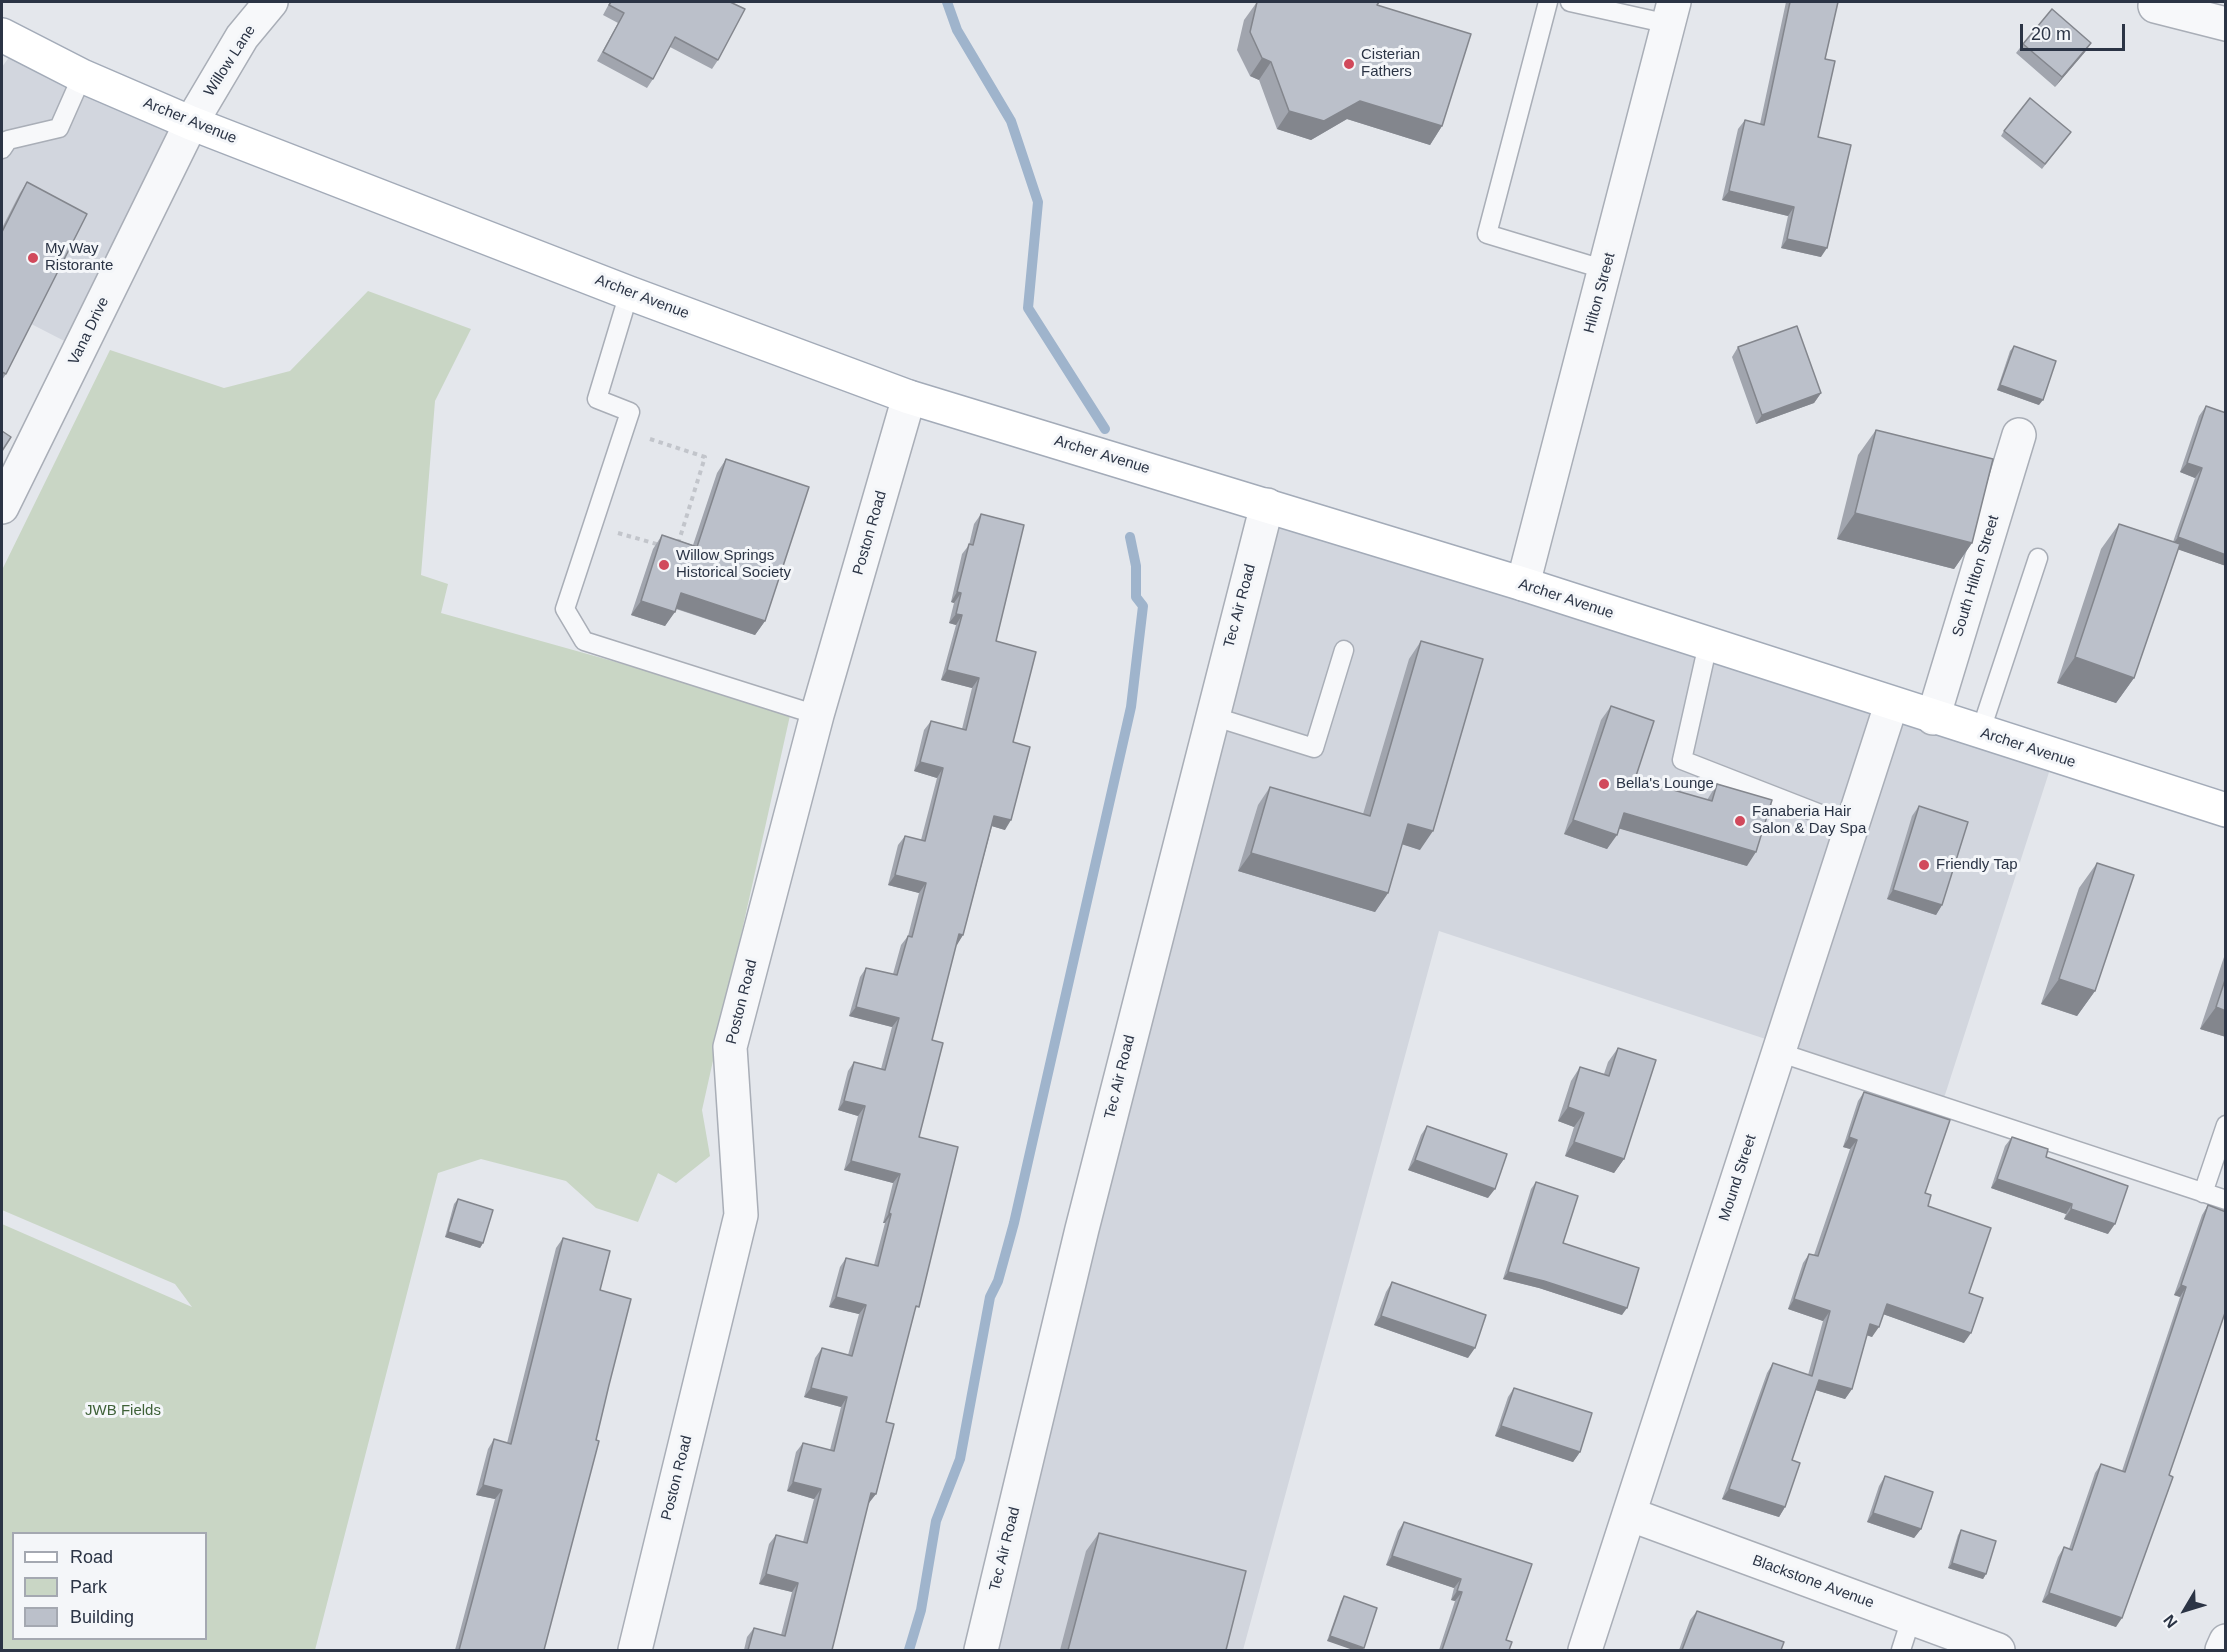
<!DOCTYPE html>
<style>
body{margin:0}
#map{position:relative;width:2227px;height:1652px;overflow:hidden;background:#e4e7ec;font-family:Helvetica,sans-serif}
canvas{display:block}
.frame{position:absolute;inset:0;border:3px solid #2b3445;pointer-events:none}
.legend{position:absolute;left:12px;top:1532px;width:195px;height:108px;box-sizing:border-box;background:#f4f6f9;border:2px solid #a4a8b1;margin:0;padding:8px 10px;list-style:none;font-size:18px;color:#2b3445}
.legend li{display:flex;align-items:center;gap:12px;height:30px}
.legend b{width:30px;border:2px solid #a4a8b1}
.north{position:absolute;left:2155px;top:1580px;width:60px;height:60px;-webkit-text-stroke:4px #f4f6f9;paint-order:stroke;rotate:232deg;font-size:16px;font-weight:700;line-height:24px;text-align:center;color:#2b3445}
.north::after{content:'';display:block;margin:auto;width:21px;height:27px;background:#2b3445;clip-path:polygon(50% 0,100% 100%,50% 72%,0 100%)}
.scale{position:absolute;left:2020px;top:24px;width:105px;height:27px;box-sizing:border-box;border:3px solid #2b3445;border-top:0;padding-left:8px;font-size:18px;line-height:21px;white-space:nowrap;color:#2b3445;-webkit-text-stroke:4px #f4f6f9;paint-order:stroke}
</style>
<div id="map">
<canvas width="2227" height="1652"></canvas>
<div class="frame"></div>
<ul class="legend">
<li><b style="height:8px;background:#fff"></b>Road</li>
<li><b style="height:16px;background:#c9d6c5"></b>Park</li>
<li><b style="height:16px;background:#bbc0ca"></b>Building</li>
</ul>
<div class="north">N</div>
<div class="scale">20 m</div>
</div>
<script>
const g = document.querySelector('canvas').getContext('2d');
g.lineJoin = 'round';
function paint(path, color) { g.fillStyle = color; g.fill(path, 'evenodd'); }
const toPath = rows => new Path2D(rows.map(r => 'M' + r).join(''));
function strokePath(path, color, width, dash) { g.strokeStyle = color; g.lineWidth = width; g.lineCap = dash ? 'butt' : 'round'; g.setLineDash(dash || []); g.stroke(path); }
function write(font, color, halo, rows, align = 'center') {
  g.font = font + ' Helvetica,sans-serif'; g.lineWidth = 6; g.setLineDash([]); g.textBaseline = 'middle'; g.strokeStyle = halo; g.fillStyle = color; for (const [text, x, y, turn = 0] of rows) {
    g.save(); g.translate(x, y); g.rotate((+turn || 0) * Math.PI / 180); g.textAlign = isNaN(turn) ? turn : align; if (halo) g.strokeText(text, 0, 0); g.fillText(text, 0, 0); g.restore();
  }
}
paint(toPath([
 [12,53,186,131,80,349,2,309,2,67],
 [1264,514,2052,763,1944,1098,1439,931,1243,1650,997,1650]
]), '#d2d6de');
paint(toPath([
 [368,291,471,329,435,401,421,575,448,584,441,613,791,711,702,1110,710,1156,676,1183,658,1173,638,1222,596,1208,566,1181,481,1159,438,1173,315,1650,2,1650,2,1224,192,1307,175,1284,2,1210,2,570,110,350,224,388,290,371],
 [14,1534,206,1534,206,1638,14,1638]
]), '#c9d6c5');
strokePath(toPath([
 [947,2,957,30,1011,121,1038,202,1028,308,1105,429],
 [909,1650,921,1610,936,1521,960,1459,990,1297,998,1281,1014,1223,1131,707,1143,606,1136,597,1136,566,1130,537]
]), '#9fb4cc', 10);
const lane = toPath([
 [1548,2,1487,234,1606,270],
 [1570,2,1669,24],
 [2,149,8,140,59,128,82,76],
 [629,293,597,399,630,412,565,609,584,641,817,715],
 [1708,644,1682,760,1851,826],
 [1212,716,1314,748,1344,650],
 [1980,733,2038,558],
 [1778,1052,2226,1200],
 [2203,1193,2226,1125],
 [1901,1650,1911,1619]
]);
const street = toPath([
 [2155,6,2226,24],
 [2,507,191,123,242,37,271,2],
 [1523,584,1674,2],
 [1933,718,2019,435],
 [1629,1514,1998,1650],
 [635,1650,741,1215,730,1047,817,715,909,397],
 [981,1650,1082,1229,1267,505],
 [1585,1650,1891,705],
 [2222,1650,2226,1641]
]);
const primary = toPath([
 [2,35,82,76,191,123,629,293,909,397,1523,584,2226,810]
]);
strokePath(lane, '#a9aeb7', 21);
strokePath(street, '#a9aeb7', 36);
strokePath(primary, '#a3abb8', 36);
strokePath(toPath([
 [650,439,705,457,678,544],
 [618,533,660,545]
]), '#c2c5cb', 4, [4.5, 4.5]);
strokePath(lane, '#f7f8fa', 18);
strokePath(street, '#f7f8fa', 33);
strokePath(primary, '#fff', 33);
paint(toPath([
 [610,2,730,2,718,60,712,69,670,47,653,79,647,88,597,61,618,23,603,15],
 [1257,2,1377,5,1442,126,1430,145,1347,119,1311,140,1277,129,1259,80,1250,76,1237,50,1244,20],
 [1786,2,1838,2,1825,59,1818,137,1821,257,1781,248,1788,216,1722,200,1738,129,1745,120,1760,124],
 [2091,43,2085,52,2055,87,2016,53,2023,44],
 [2004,131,2068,136,2042,169,2001,136],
 [27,182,6,374,2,380,2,228,20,193],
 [2014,346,2039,405,1997,390,2010,351],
 [1738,347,1821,393,1814,403,1756,424,1732,357],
 [2206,406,2226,413,2226,566,2178,549,2134,678,2116,703,2057,683,2101,549,2119,524,2173,542,2195,478,2180,472,2199,416],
 [1876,430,1972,543,1954,569,1837,539,1858,455],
 [726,459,765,621,755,635,676,609,665,626,631,615,653,549,662,535,693,545,717,473],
 [981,514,996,641,1013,742,1005,830,992,826,963,935,956,945,932,1040,919,1137,914,1313,886,1422,876,1494,868,1503,832,1650,744,1650,747,1637,754,1628,781,1635,792,1592,759,1584,769,1544,776,1535,803,1542,814,1499,787,1491,796,1452,803,1443,830,1450,841,1407,804,1397,815,1358,822,1348,848,1355,859,1314,829,1307,840,1267,846,1258,874,1265,885,1223,883,1223,893,1183,844,1170,858,1116,838,1110,848,1071,854,1062,881,1069,892,1027,849,1016,860,977,866,968,893,974,901,945,908,936,919,893,888,885,898,845,905,836,921,840,937,778,914,771,924,730,931,721,962,729,972,688,941,680,956,625,949,623,954,603,951,602,962,554,969,545,974,524],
 [1421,641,1420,850,1402,844,1388,893,1375,912,1238,871,1258,805,1270,787,1363,814,1409,659],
 [1611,706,1635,779,1707,800,1717,784,1747,866,1619,828,1607,849,1564,834,1601,720],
 [1919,806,1942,905,1936,915,1887,899,1912,816],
 [2097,863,2095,991,2077,1016,2041,1004,2079,888],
 [2226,951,2226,1037,2200,1029],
 [1618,1048,1624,1159,1614,1173,1565,1156,1574,1127,1558,1121,1571,1081,1580,1067,1604,1074,1608,1062],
 [1864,1092,1925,1193,1928,1206,1969,1293,1964,1343,1883,1314,1872,1337,1867,1335,1852,1389,1845,1399,1816,1390,1792,1460,1785,1507,1779,1517,1722,1499,1767,1373,1773,1363,1808,1375,1823,1321,1788,1309,1803,1263,1809,1254,1814,1255,1850,1149,1843,1147,1858,1101],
 [1427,1126,1488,1198,1408,1170,1421,1135],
 [2012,1137,2046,1157,2108,1234,2064,1219,2066,1214,1991,1188,2005,1146],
 [1536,1182,1563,1243,1622,1315,1539,1288,1503,1279,1531,1189],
 [458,1199,483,1243,480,1248,445,1237,454,1204],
 [2208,1205,2116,1627,2042,1602,2058,1557,2064,1547,2069,1549,2095,1473,2101,1464,2122,1471,2180,1297,2174,1295,2202,1215],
 [563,1238,600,1290,609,1385,544,1650,455,1650,495,1499,476,1495,488,1449,494,1439,507,1443,556,1248],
 [1392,1282,1468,1358,1374,1325,1386,1292],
 [1514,1388,1580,1452,1573,1462,1495,1436,1508,1397],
 [1885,1476,1921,1529,1914,1538,1867,1522,1879,1486],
 [1404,1522,1532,1564,1506,1640,1509,1650,1439,1650,1455,1601,1451,1600,1454,1588,1386,1565,1398,1531],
 [1961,1530,1986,1574,1983,1579,1948,1568,1958,1535],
 [1099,1533,1226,1650,1060,1650,1086,1551],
 [1344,1596,1377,1608,1327,1641,1341,1601],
 [1697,1611,1781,1650,1679,1650,1690,1620]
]), '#a1a5ae');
paint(toPath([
 [2091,43,2085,52,2055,87,2062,77],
 [1262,58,1271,62,1259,80,1250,76],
 [1360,101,1442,126,1430,145,1347,119,1311,140,1277,129,1289,111],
 [1729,191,1794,207,1788,216,1722,200],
 [1787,239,1827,248,1821,257,1781,248],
 [2000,385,2043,400,2039,405,1997,390],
 [1821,393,1814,403,1756,424,1762,415],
 [2187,463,2202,468,2195,478,2180,472],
 [1855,513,1972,543,1954,569,1837,539],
 [2178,537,2226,555,2226,566,2171,547],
 [957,592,961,593,954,603,951,602],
 [681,593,765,621,755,635,672,607],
 [641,601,675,612,665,626,631,615],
 [956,614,962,615,956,625,949,623],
 [2075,657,2134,678,2116,703,2057,683],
 [947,670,979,678,972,688,941,680],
 [920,762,943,768,937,778,914,771],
 [1624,813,1756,852,1747,866,1614,827],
 [994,816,1011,820,1005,830,988,825],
 [1573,820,1617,835,1607,849,1564,834],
 [1408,824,1433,831,1420,850,1395,842],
 [1251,853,1388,893,1375,912,1238,871],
 [895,875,926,883,919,893,888,885],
 [1893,890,1942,905,1936,915,1887,899],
 [959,934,963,935,957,945,952,944],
 [2059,979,2095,991,2077,1016,2041,1004],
 [856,1007,899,1018,892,1027,849,1016],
 [2216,1007,2226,1011,2226,1037,2200,1029],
 [844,1101,865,1106,858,1116,838,1110],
 [1568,1107,1584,1113,1574,1127,1558,1121],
 [1849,1137,1857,1140,1850,1149,1843,1147],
 [1574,1142,1624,1159,1614,1173,1565,1156],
 [1415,1160,1495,1189,1488,1198,1408,1170],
 [851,1161,900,1174,893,1183,844,1170],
 [1997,1179,2072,1204,2066,1214,1991,1188],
 [2071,1209,2115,1224,2108,1234,2064,1219],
 [889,1213,891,1214,885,1223,883,1223],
 [448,1232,483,1243,480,1248,445,1237],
 [1508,1272,1544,1281,1627,1308,1622,1315,1539,1288,1503,1279],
 [2181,1285,2186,1287,2180,1297,2174,1295],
 [836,1297,866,1305,859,1314,829,1307],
 [1794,1299,1830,1311,1823,1321,1788,1309],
 [1887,1304,1971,1333,1964,1343,1880,1313],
 [1381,1316,1475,1348,1468,1358,1374,1325],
 [1870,1324,1879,1327,1872,1337,1863,1334],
 [1819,1380,1852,1389,1845,1399,1812,1389],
 [811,1388,847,1397,841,1407,804,1397],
 [1501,1426,1580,1452,1573,1462,1495,1436],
 [793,1482,821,1489,814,1499,787,1491],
 [483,1485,502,1490,495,1499,476,1495],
 [1729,1489,1785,1507,1779,1517,1722,1499],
 [871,1493,876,1494,869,1503,864,1502],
 [1873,1513,1921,1529,1914,1538,1867,1522],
 [1392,1556,1461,1579,1454,1588,1386,1565],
 [1952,1563,1986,1574,1983,1579,1948,1568],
 [766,1574,798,1583,792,1592,759,1584],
 [1457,1591,1462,1592,1455,1601,1451,1600],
 [2049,1593,2122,1618,2116,1627,2042,1602],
 [1330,1636,1364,1648,1362,1650,1353,1650,1327,1641]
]), '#83868d');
const building = toPath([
 [611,2,730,2,745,9,718,60,675,37,653,79,603,52,624,13,609,5,611,2],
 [1257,2,1379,2,1377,5,1471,34,1442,126,1360,101,1324,121,1289,111,1271,62,1262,58,1250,32,1257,2],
 [1790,2,1838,2,1825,59,1835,61,1818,137,1851,145,1827,248,1787,239,1794,207,1729,191,1745,120,1764,125,1790,2],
 [2052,9,2091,43,2062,77,2023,44,2052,9],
 [2030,98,2071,132,2045,164,2004,131,2030,98],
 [27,182,87,214,6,374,2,372,2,232,27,182],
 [1797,326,1821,393,1762,415,1738,347,1797,326],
 [2014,346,2056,361,2043,400,2000,385,2014,346],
 [2206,406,2226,413,2226,555,2178,537,2202,468,2187,463,2206,406],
 [1876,430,1993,459,1972,543,1855,513,1876,430],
 [2,431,11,437,2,451,2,431],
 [726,459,809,487,765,621,681,593,675,612,641,601,662,535,697,547,726,459],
 [981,514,1024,525,996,641,1036,652,1013,742,1030,747,1011,820,994,816,963,935,959,934,932,1040,943,1043,919,1137,958,1147,919,1307,916,1306,886,1422,894,1424,876,1494,871,1493,832,1650,748,1650,754,1628,785,1636,798,1583,766,1574,776,1535,807,1543,821,1489,793,1482,803,1443,834,1451,847,1397,811,1388,822,1348,852,1356,866,1305,836,1297,846,1258,878,1266,891,1214,889,1213,900,1174,851,1161,865,1106,844,1101,854,1062,885,1070,899,1018,856,1007,866,968,897,975,908,936,912,937,926,883,895,875,905,836,925,841,943,768,920,762,931,721,966,730,979,678,947,670,962,615,956,614,961,593,957,592,969,544,973,545,981,514],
 [2119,524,2180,544,2134,678,2075,657,2119,524],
 [1421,641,1483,659,1433,831,1408,824,1388,893,1251,853,1270,787,1370,816,1421,641],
 [1611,706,1654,721,1635,779,1712,801,1717,784,1772,800,1756,852,1624,813,1617,835,1573,820,1611,706],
 [1919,806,1968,822,1942,905,1893,890,1919,806],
 [2097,863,2134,875,2095,991,2059,979,2097,863],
 [2226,977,2226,1011,2216,1007,2226,977],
 [1618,1048,1656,1060,1624,1159,1574,1142,1584,1113,1568,1107,1580,1067,1609,1076,1618,1048],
 [1864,1092,1950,1120,1925,1193,1931,1195,1928,1206,1991,1228,1969,1293,1983,1298,1971,1333,1887,1304,1879,1327,1870,1324,1852,1389,1819,1380,1792,1460,1800,1463,1785,1507,1729,1489,1773,1363,1812,1376,1830,1311,1794,1299,1809,1254,1818,1256,1857,1140,1849,1137,1864,1092],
 [1427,1126,1507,1154,1495,1189,1415,1160,1427,1126],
 [2012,1137,2048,1149,2046,1157,2128,1186,2115,1224,2071,1209,2072,1204,1997,1179,2012,1137],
 [1536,1182,1578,1196,1563,1243,1639,1268,1627,1308,1544,1281,1508,1272,1536,1182],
 [458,1199,493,1210,483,1243,448,1232,458,1199],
 [2208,1205,2226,1212,2226,1310,2169,1475,2173,1477,2122,1618,2049,1593,2064,1547,2072,1550,2101,1464,2125,1472,2186,1287,2181,1285,2208,1205],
 [563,1238,610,1251,600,1290,631,1299,609,1385,596,1440,599,1441,544,1650,459,1650,502,1490,483,1485,494,1439,511,1444,563,1238],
 [1392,1282,1486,1315,1475,1348,1381,1316,1392,1282],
 [1514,1388,1592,1413,1580,1452,1501,1426,1514,1388],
 [1885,1476,1933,1492,1921,1529,1873,1513,1885,1476],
 [1404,1522,1532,1564,1506,1640,1512,1642,1509,1650,1442,1650,1462,1592,1457,1591,1461,1579,1392,1556,1404,1522],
 [1961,1530,1996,1541,1986,1574,1952,1563,1961,1530],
 [1099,1533,1246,1571,1226,1650,1068,1650,1099,1533],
 [1344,1596,1377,1608,1364,1648,1330,1636,1344,1596],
 [1697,1611,1784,1642,1781,1650,1682,1650,1697,1611]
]);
paint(building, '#bbc0ca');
strokePath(building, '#83868d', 1.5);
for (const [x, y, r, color] of [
 [1349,64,6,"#d1495b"],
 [33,258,6,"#d1495b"],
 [664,565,6,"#d1495b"],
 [1604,784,6,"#d1495b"],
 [1740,821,6,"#d1495b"],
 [1924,865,6,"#d1495b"]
]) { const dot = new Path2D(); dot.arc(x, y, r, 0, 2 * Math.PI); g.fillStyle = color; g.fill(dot); strokePath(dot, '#f4f6f9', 2); }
write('15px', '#2b3445', '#f4f6f9', [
 ["Cisterian",1361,55],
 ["Fathers",1361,72],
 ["My Way",45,249],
 ["Ristorante",45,266],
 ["Willow Springs",676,556],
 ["Historical Society",676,573],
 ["Bella's Lounge",1616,784],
 ["Fanaberia Hair",1752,812],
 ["Salon & Day Spa",1752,829],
 ["Friendly Tap",1936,865]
], 'left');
write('15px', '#2b3445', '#f4f6f9', [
 ["Willow Lane",230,61,-57],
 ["Archer Avenue",190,121,22],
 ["Hilton Street",1600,293,-75],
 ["Archer Avenue",642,297,21],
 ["Vana Drive",89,331,-64],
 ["Archer Avenue",1102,455,17],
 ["Poston Road",870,533,-74],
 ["South Hilton Street",1976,576,-73],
 ["Archer Avenue",1566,599,18],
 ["Tec Air Road",1240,606,-75],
 ["Archer Avenue",2028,748,18],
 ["Poston Road",742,1002,-76],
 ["Tec Air Road",1120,1077,-76],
 ["Mound Street",1738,1178,-72],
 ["Poston Road",677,1478,-76],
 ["Tec Air Road",1005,1549,-76],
 ["Blackstone Avenue",1813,1582,20]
]);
write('15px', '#3f6138', '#f4f6f9', [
 ["JWB Fields",123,1411]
]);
</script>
